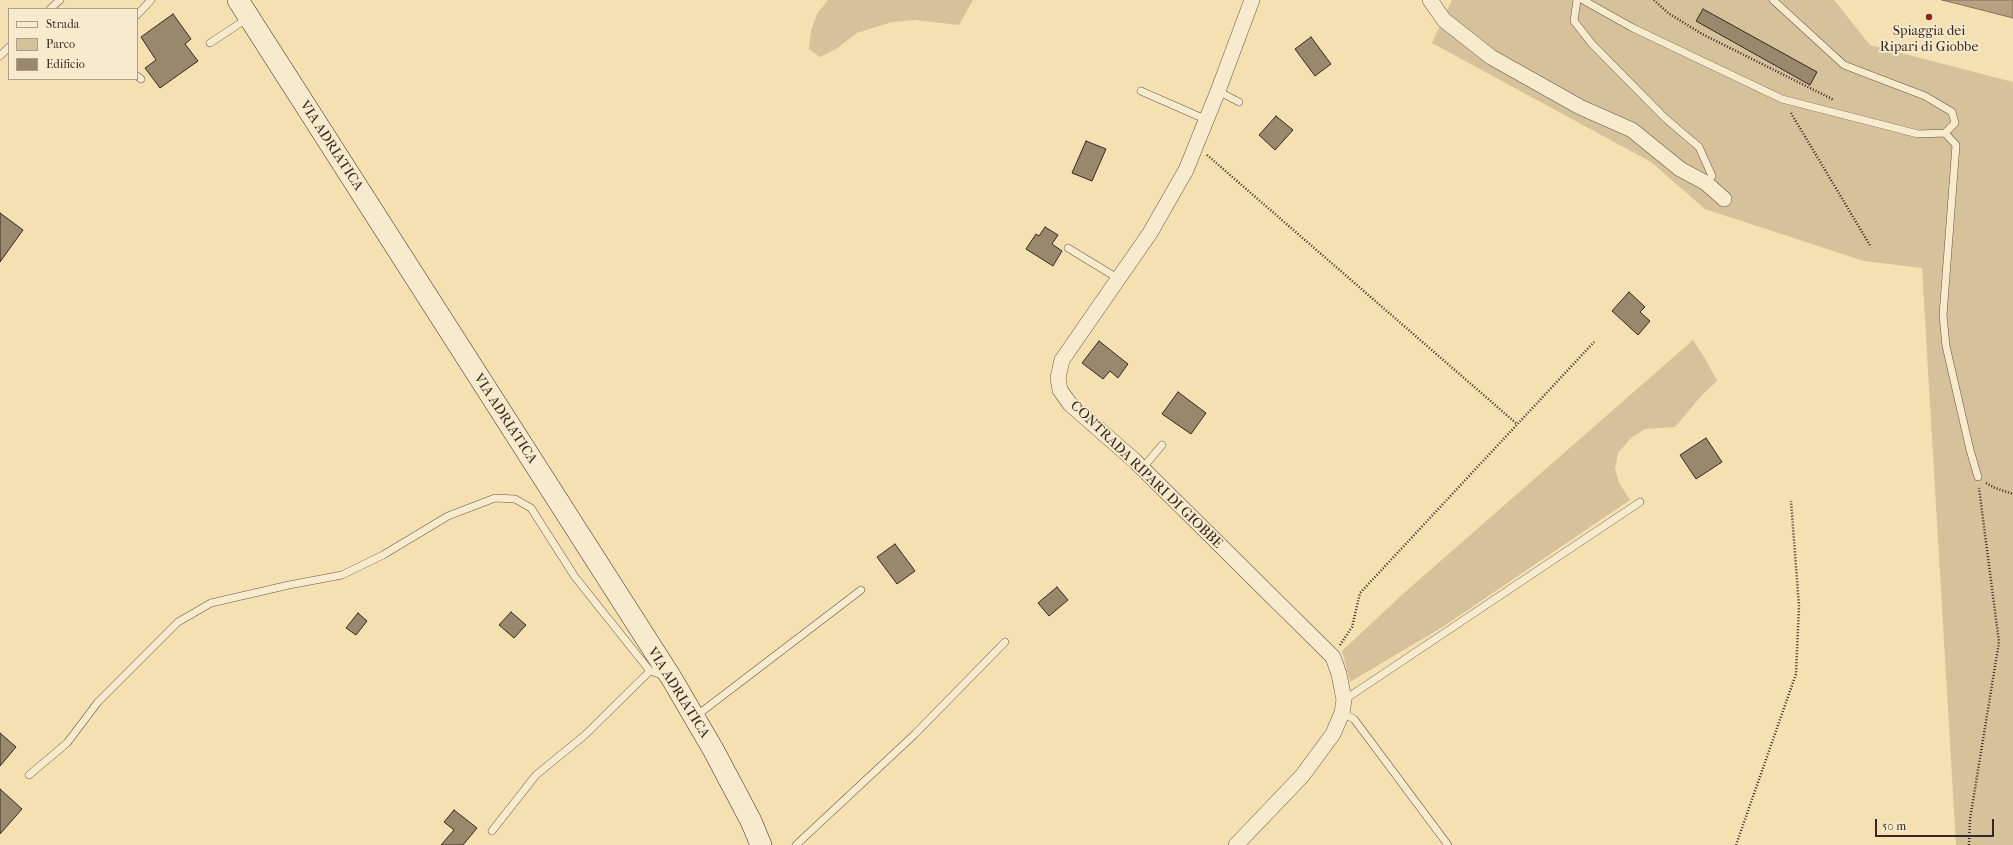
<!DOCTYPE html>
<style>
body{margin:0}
#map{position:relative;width:2013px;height:845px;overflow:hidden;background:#f5e0b2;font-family:"IM FELL French Canon",serif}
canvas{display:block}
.legend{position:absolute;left:8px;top:8px;width:130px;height:72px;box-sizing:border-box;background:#f8ebcd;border:1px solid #ab9d89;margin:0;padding:5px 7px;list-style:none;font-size:12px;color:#382822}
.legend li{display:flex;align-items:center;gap:8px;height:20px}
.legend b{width:20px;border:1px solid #ab9d89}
.scale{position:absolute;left:1875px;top:819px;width:119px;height:18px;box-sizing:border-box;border:2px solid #382822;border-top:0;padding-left:5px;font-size:12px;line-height:14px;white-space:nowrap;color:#382822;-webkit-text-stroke:3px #f8ebcd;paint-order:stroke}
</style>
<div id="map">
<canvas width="2013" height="845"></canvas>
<ul class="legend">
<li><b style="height:5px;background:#f8ebcd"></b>Strada</li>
<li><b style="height:11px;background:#d5c19a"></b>Parco</li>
<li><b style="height:11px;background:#9a886d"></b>Edificio</li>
</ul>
<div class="scale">50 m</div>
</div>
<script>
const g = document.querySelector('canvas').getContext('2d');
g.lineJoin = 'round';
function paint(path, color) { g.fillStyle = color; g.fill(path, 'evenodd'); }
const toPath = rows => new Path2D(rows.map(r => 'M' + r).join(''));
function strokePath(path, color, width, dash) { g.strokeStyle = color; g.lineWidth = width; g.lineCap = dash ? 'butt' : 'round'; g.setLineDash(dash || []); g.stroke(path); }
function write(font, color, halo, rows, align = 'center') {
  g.font = font + ' "IM FELL French Canon",serif'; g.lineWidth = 3.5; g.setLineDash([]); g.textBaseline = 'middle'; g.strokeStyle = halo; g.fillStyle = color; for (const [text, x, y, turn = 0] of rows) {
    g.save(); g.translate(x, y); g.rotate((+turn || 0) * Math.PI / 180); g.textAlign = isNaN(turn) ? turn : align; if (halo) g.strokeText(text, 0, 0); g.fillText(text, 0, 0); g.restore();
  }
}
paint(toPath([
 [828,0,973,0,959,25,915,20,892,22,857,33,836,49,820,57,809,49,811,31,817,14],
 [1452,0,1834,0,1870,45,2013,82,2013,845,1956,845,1922,268,1864,261,1705,209,1651,162,1432,43],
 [1693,340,1706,360,1717,381,1702,395,1675,427,1645,429,1631,438,1618,453,1615,469,1619,483,1630,500,1444,626,1350,682,1342,651,1404,593]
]), '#d5c19a');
const water = toPath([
 [1942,0,2013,0,2013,18,1974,8,1942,0]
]);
paint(water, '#b5a181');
strokePath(water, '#83715b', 1);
const building = toPath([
 [1703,9,1817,72,1810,85,1696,21,1703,9],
 [173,14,191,39,185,44,198,61,160,88,145,68,156,60,141,37,173,14],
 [1311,37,1331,64,1315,76,1295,49,1311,37],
 [1276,116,1293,130,1275,150,1259,135,1276,116],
 [1086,141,1106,149,1092,181,1072,173,1086,141],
 [0,213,23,230,0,262,0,213],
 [1045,227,1058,235,1052,244,1062,251,1053,266,1026,249,1036,234,1039,236,1045,227],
 [1629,292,1645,307,1640,312,1650,321,1638,335,1612,311,1629,292],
 [1099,341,1128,364,1118,378,1110,371,1103,379,1082,363,1099,341],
 [1178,392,1206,413,1191,434,1162,414,1178,392],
 [1706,438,1722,462,1696,479,1680,455,1706,438],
 [895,544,915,571,897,584,877,557,895,544],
 [1057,587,1068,600,1049,616,1038,603,1057,587],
 [511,612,526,625,514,638,499,625,511,612],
 [358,613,367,621,356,635,346,628,358,613],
 [0,733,16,747,0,766,0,733],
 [0,789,22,809,0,834,0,789],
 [454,810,477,828,463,845,441,845,454,830,444,822,454,810]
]);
paint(building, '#9a886d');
strokePath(building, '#382822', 1);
const lane = toPath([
 [1577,0,1574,21,1592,44,1665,118,1699,147,1712,176,1706,183],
 [1583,0,1633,28,1782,99,1918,134,1945,133,1955,123,1952,112,1925,96,1844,65,1773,0],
 [50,9,60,0],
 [137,15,151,0],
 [210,43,248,18],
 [0,56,9,47],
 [137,76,141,79],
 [1141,91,1207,120],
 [1218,91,1239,102],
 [1945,133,1956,145,1943,315,1946,346,1970,450,1978,477],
 [1068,248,1119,279],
 [1142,469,1162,445],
 [1344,700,1640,502],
 [1342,713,1354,719,1448,845],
 [696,716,861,590],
 [29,775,67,743,98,702,178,622,211,603,289,585,342,575,383,555,448,516,495,498,515,499,531,508,575,577,650,671,665,676],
 [492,831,536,775,585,735,650,671],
 [796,845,915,734,1005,642]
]);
const street = toPath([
 [1430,0,1444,20,1491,57,1580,107,1632,130,1680,169,1706,183,1724,199],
 [1236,845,1302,776,1333,734,1342,713,1344,700,1339,674,1333,657,1135,461,1070,404,1060,390,1058,378,1062,360,1150,233,1186,170,1218,91,1252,0]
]);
const secondary = toPath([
 [238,0,672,679,714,751,751,821,761,845]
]);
strokePath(lane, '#675646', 8);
strokePath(street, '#675646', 16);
strokePath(secondary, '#382822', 22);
strokePath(toPath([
 [1654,0,1668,13,1702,34,1834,100],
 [1791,113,1871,247],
 [1207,155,1517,424],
 [1986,483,1995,488,2013,494],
 [1340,645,1352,627,1360,593,1594,342],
 [1736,845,1796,674,1799,606,1791,501],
 [1969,845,1970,819,1999,642,1979,488]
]), '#382822', 2.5, [1, 2]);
strokePath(lane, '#f8ebcd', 7);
strokePath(street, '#f8ebcd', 15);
strokePath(secondary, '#f8ebcd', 21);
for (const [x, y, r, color] of [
 [1929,17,4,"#8f2418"]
]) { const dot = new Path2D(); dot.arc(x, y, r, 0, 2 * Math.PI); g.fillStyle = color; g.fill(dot); strokePath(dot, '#f8ebcd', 1.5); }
write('14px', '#382822', '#f8ebcd', [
 ["Spiaggia dei",1929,32],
 ["Ripari di Giobbe",1929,48]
]);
write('14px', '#382822', '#f8ebcd', [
 ["VIA ADRIATICA",331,146,57],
 ["VIA ADRIATICA",505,419,57],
 ["CONTRADA RIPARI DI GIOBBE",1146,475,44],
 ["VIA ADRIATICA",678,693,58]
]);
</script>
